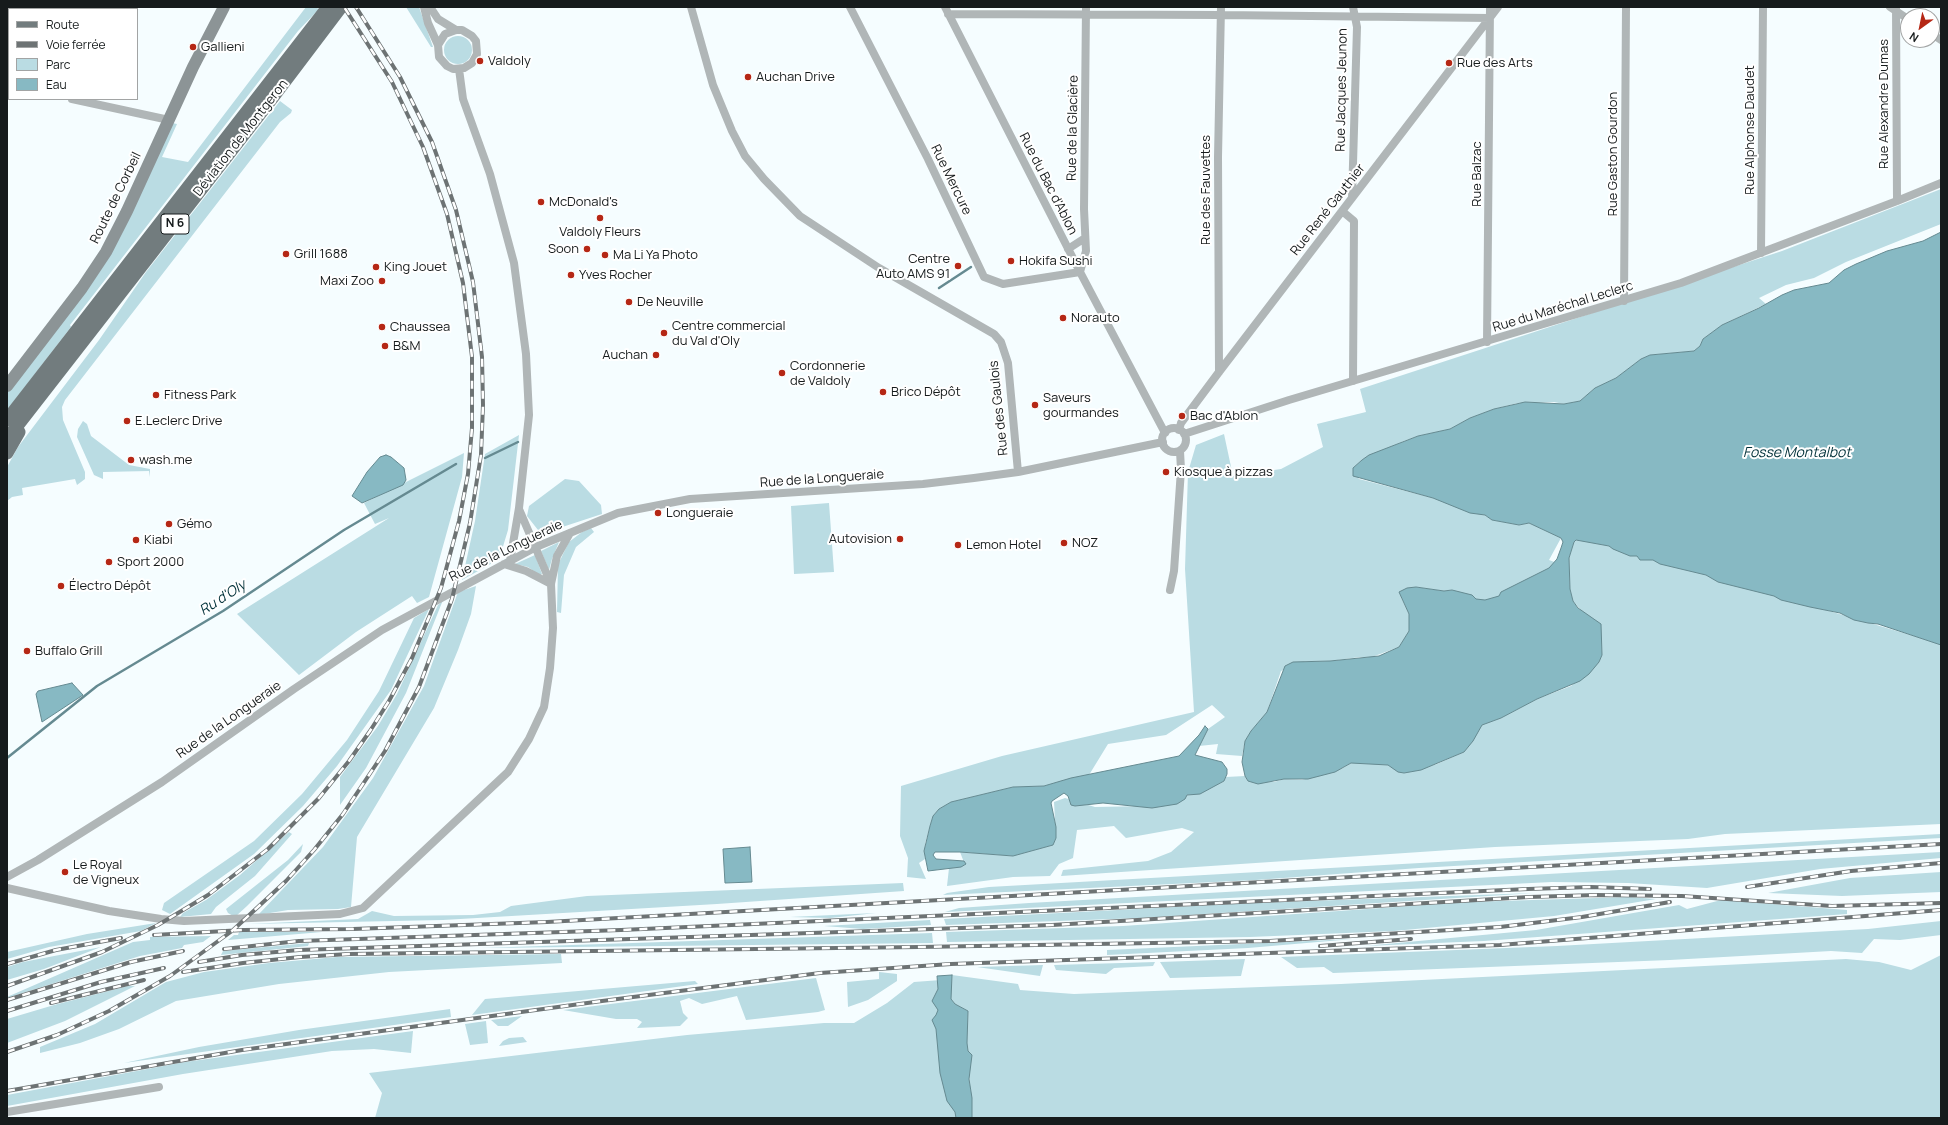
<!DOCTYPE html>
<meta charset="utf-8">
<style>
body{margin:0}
#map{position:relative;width:1948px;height:1125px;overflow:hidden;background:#f5fdff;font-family:Manrope,sans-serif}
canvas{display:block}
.frame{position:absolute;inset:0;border:8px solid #161b1c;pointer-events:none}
.legend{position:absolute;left:8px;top:8px;width:130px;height:92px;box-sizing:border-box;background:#fff;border:1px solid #a2a4a4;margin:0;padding:5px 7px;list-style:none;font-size:12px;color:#161b1c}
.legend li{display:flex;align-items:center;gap:8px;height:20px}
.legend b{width:20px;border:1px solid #a2a4a4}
.north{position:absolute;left:1900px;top:8px;width:40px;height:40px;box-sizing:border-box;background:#fff;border:1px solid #a2a4a4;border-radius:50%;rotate:213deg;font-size:11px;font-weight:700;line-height:16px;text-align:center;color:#161b1c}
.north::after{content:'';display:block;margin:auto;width:14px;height:18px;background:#b52715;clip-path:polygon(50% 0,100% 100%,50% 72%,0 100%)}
</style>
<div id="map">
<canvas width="1948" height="1125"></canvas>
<div class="frame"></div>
<ul class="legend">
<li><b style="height:5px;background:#727c7e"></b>Route</li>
<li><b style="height:5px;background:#6d7374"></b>Voie ferrée</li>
<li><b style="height:11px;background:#badce3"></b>Parc</li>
<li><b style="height:11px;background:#87b9c3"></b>Eau</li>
</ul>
<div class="north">N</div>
</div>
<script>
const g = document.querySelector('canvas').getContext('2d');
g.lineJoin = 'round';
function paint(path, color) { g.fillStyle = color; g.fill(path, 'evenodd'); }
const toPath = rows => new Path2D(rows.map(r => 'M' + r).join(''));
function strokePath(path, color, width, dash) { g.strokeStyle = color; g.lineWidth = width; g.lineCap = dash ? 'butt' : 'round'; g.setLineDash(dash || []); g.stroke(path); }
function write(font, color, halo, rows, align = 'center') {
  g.font = font + ' Manrope,sans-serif'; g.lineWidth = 4; g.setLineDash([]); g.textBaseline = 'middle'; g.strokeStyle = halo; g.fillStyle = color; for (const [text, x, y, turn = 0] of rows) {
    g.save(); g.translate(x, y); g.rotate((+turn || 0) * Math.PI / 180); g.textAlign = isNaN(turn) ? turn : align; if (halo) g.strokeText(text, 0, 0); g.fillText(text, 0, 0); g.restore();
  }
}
paint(toPath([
 [306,7,315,7,319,9,298,31,70,325,71,327,61,340,7,410,7,393,83,294,172,123,177,124,162,157,188,162],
 [406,7,419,7,433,47,431,47],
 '444 50a14 14 0 1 1 28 0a14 14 0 1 1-28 0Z',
 [280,101,292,110,291,113,280,122,65,400,62,407,63,420,85,472,85,479,77,485,75,479,22,488,23,495,12,497,7,501,7,467,18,447,99,340,146,272],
 [1941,189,1941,224,1846,262,1814,278,1786,285,1759,298,1766,304,1722,325,1703,339,1700,346,1694,351,1650,355,1641,359,1616,378,1595,388,1580,401,1564,404,1554,402,1518,403,1494,409,1470,418,1450,429,1418,436,1404,441,1362,460,1353,468,1359,479,1433,498,1485,515,1492,520,1519,525,1529,523,1558,536,1561,538,1549,560,1557,563,1536,577,1492,601,1476,600,1452,590,1444,591,1416,587,1401,597,1409,614,1410,619,1409,631,1399,647,1372,657,1360,657,1330,661,1306,661,1281,671,1267,712,1251,731,1245,741,1242,756,1216,754,1218,744,1199,746,1208,729,1225,717,1212,705,1166,735,1108,744,1089,775,1044,786,1013,787,951,802,939,809,933,816,930,826,925,844,925,859,919,863,926,879,907,877,908,858,900,836,901,786,1002,756,1194,712,1185,569,1188,472,1196,445,1224,434,1233,476,1281,469,1323,447,1317,424,1366,412,1360,389,1782,251],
 [83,421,87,424,91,436,129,465,150,469,150,477,149,471,103,472,103,479,94,475,77,437,78,429],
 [519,435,508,530,501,553,496,561,462,580,475,521,485,454],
 [464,453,462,477,429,597,417,603,412,596,356,632,299,675,237,614,389,518,375,524,364,503],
 [565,479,579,481,601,505,602,514,544,533,538,530,527,516,529,506],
 [829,503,834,572,794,574,791,506],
 [591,528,594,532,576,547,564,575,561,613,557,612,558,565,563,554,569,542,582,532],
 [1579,539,1609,546,1941,644,1941,824,1725,834,1688,839,1495,847,1061,876,1063,870,1148,861,1171,852,1194,832,1182,828,1126,838,1114,826,1077,830,1073,858,1059,864,1050,876,1013,877,947,886,949,868,965,865,960,852,1012,856,1053,845,1056,838,1054,802,1065,798,1095,807,1147,806,1204,791,1224,781,1226,777,1245,776,1248,781,1274,782,1284,779,1302,780,1343,768,1351,763,1357,762,1388,765,1404,773,1437,764,1464,752,1481,725,1501,718,1537,699,1571,686,1599,662,1602,655,1600,632,1573,601,1570,589,1569,558,1574,542],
 [559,542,552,559,549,570,541,551],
 [535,555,542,574,539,575,528,567,515,564],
 [476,586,471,614,458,650,434,708,357,837,351,907,338,909,288,910,258,915,323,847,373,778,424,686,458,592],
 [443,600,406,693,366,768,340,805,340,777,378,726,397,694,438,605],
 [429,609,391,690,337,766,303,806,254,854,170,914,162,910,164,903,254,841,302,794,347,740,379,691,414,618],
 [289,832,292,834,255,876,216,907,211,914,180,917,183,913,206,900,240,875],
 [1941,834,1941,838,1419,868,1256,880,943,895,947,893,989,887],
 [303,844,301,852,247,906,235,917,228,913,226,909,288,860],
 [1941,852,1941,858,1820,869,1707,888,1628,883,1552,882,945,912,959,908,1029,903],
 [1941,872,1941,892,1842,896,1768,893,1850,878],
 [903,883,904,891,717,904,443,920,248,924,358,919,372,911,394,916,473,915,500,912,511,906,587,896],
 [1535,893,1142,918,946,925,944,919,1252,903],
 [1629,897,1656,899,1554,916,1394,931,1250,937,947,942,946,932,1123,926,1468,902],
 [1721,900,1847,910,1847,914,1484,941,1365,946,1536,930,1679,905,1687,909],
 [876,913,830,918,790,917],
 [930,920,931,925,863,929,824,926],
 [1941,921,1941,935,1900,940,1874,939,1862,953,1831,951,1670,960,1333,973,1324,967,1297,968,1281,957,1557,946,1868,929],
 [156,923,141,931,49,947,7,959,7,952,87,934],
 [239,932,322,932,228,940,234,935,238,935],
 [932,933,933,943,481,948,663,942],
 [211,936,203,942,184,945,182,948,140,956,7,998,7,997,133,942,150,940,150,937],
 [1353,939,1248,948,1107,955,1107,950],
 [309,943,308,946,221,955,223,951],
 [101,947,44,969,7,980,7,967,23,962],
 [561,954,562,963,389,972,279,984,176,1001,119,1029,80,1043,40,1053,40,1047,95,1024,166,982,204,972,269,963,337,957],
 [1941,955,1941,1118,972,1118,967,1043,968,1011,955,1004,951,999,950,994,952,975,1018,984,1020,990,1074,994,1341,984,1846,959,1879,962,1911,970],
 [1245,959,1241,976,1170,978,1160,962],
 [1155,962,1153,966,1114,968,1106,974,1056,970,1054,965],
 [1043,965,1040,976,977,967],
 [879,972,897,974,897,981,868,1000,848,1007,847,982,879,979],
 [816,978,825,1010,818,1012,746,1020,737,996,702,1004,689,998,680,1001,683,1013,688,1018,680,1026,637,1028,642,1022,637,1019,616,1019,563,1010],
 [941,980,956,1118,375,1118,382,1093,369,1073,687,1035,824,1023,854,1023,887,1003,914,982],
 [695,981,698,984,472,1015,485,999],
 [128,986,135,986,65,1021,7,1043,7,1019,54,1005],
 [450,1009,451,1017,124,1063,199,1047,299,1030],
 [522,1016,508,1026,498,1026,491,1020],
 [486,1021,488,1043,470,1045,465,1024],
 [413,1031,411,1053,374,1049,332,1051,183,1074,7,1106,7,1095,185,1062],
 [523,1037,527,1042,499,1046,503,1041,509,1038]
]), '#badce3');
const water = toPath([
 [1941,232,1941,645,1878,624,1868,623,1854,620,1840,613,1810,607,1781,600,1774,596,1718,582,1706,575,1660,564,1653,560,1640,560,1637,556,1630,556,1613,549,1609,546,1576,540,1574,542,1569,558,1570,589,1573,601,1578,608,1601,624,1602,655,1599,662,1589,674,1580,681,1537,699,1501,718,1482,725,1473,741,1464,752,1421,770,1404,773,1398,772,1388,765,1351,763,1335,772,1308,779,1284,779,1258,784,1248,781,1245,776,1242,762,1245,741,1251,731,1267,712,1285,666,1293,662,1330,661,1379,656,1399,647,1409,631,1409,614,1399,592,1407,588,1416,587,1444,591,1452,590,1472,595,1476,599,1485,600,1499,596,1501,592,1549,568,1557,559,1561,548,1563,542,1561,538,1529,523,1519,525,1492,520,1485,515,1470,513,1433,498,1353,476,1353,468,1362,460,1369,455,1418,436,1450,429,1470,418,1494,409,1525,402,1564,404,1580,401,1595,388,1616,378,1641,359,1650,355,1694,351,1700,346,1703,339,1722,325,1759,308,1782,295,1794,290,1829,283,1844,270,1856,264,1887,251,1923,241,1941,232],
 [386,455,391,457,404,468,406,480,403,485,362,503,352,496,367,472,380,457,386,455],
 [72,683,83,695,42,722,36,694,38,691,72,683],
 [1205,726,1208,729,1195,755,1222,762,1227,769,1227,774,1224,781,1200,794,1187,795,1185,799,1177,804,1152,808,1103,803,1075,806,1071,805,1068,796,1064,793,1052,801,1051,803,1056,827,1056,838,1053,845,1013,856,960,852,935,852,933,855,936,859,964,861,966,864,961,867,928,871,924,851,930,826,933,816,939,809,951,802,1013,787,1044,786,1071,778,1179,756,1199,735,1205,726],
 [750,847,752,882,725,883,723,849,750,847],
 [952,975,951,999,955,1004,968,1011,967,1043,968,1051,972,1055,969,1079,972,1098,972,1118,956,1118,955,1112,947,1101,940,1073,936,1029,932,1020,936,1015,938,1010,932,1001,938,989,937,976,952,975]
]);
paint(water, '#87b9c3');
strokePath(water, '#658a91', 1);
strokePath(toPath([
 [939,288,971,267],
 [485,458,518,442],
 [7,758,97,686,223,611,344,530,456,464]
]), '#658a91', 2.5);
strokePath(toPath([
 [424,7,428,23,438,45,439,57,447,66,453,69,464,68,472,63,477,54,476,41,472,36,462,30,456,30,445,34,438,45],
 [430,7,438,19,456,30],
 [691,7,713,85,732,131,745,156,764,179,800,216,879,268,994,334,1001,342,1008,363,1018,472],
 [850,7,928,159,984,277,1003,284,1080,272,1086,251,1084,209,1086,7],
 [945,7,1080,272,1165,433],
 [1890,7,1908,19],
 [1896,7,1897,201],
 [948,14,1221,15,1490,18],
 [1932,34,1941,40],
 [459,69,463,99,490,174,514,263,526,354,529,415,519,508,510,561],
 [7,86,9,87],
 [72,99,169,120],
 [1352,198,1357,27,1353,7],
 [1342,211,1354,221,1353,381],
 [1068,249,1085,238],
 [1761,253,1763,7],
 [1624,301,1626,7],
 [1487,342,1490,7],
 [1219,372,1218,157,1221,7],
 '1162 440a12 12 0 1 1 24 0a12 12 0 1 1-24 0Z',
 [1179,430,1181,423,1219,372,1498,7],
 [1184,434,1289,400,1681,283,1897,201,1941,183],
 [519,509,551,584],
 [504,564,526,571,551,584],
 [1170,590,1174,571,1181,470,1180,451],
 [7,877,38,860,162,782,294,689,382,630,536,547,618,513,690,499,923,484,974,478,1018,472,1163,442],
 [7,888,109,911,161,919,184,921,340,914,363,908,508,772,529,739,544,707,550,668,553,628,551,584,557,556,570,533],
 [7,1112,159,1087]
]), '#b0b6b7', 8);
strokePath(toPath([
 [7,386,82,288,106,252,127,211,193,67,224,7]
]), '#8c9496', 12);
strokePath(toPath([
 [7,420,328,7],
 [7,439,273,97,341,7],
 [7,453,19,432]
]), '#727c7e', 13);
const rail = toPath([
 [1747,887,1851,871,1941,863],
 [154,935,243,930,353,929,547,922,1941,844],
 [1320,946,1411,939],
 [224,949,299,941,621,930,1528,889,1591,887,1650,889],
 [199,962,242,955,299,950,1052,925,1529,897,1596,895,1682,896,1832,906,1941,903],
 [7,964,56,950,121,938],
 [183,972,243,963,300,957,349,954,919,947,1270,941,1500,927,1582,917,1670,902],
 [7,986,102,952,158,925,208,895,268,849,319,798,349,761,370,731,389,701,412,658,441,588,459,521,468,474,472,428,472,357,463,283,447,214,423,147,392,82,344,7],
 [7,1000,131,962,183,951],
 [51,1003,144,980],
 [7,1011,101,982,164,968],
 [7,1052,57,1035,109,1011,170,976,232,931,286,881,314,850,343,814,385,751,419,687,452,599,470,523,481,455,483,405,482,357,473,282,456,210,432,142,400,77,356,7],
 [7,1091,242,1050,602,1001,820,973,951,964,1500,945,1941,910]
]);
strokePath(rail, '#6d7374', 4);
strokePath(rail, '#fff', 2.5, [8]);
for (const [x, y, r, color] of [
 [193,47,4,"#b52715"],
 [480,61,4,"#b52715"],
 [1449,63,4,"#b52715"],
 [748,77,4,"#b52715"],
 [541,202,4,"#b52715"],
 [600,218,4,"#b52715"],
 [587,249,4,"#b52715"],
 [286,254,4,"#b52715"],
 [605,255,4,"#b52715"],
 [1011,261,4,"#b52715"],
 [958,266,4,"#b52715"],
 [376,267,4,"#b52715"],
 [571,275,4,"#b52715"],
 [382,281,4,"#b52715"],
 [629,302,4,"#b52715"],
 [1063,318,4,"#b52715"],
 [382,327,4,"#b52715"],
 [664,333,4,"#b52715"],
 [385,346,4,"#b52715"],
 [656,355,4,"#b52715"],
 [782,373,4,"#b52715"],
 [883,392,4,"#b52715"],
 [156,395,4,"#b52715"],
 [1035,405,4,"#b52715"],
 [1182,416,4,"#b52715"],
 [127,421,4,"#b52715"],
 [131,460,4,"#b52715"],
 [1166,472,4,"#b52715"],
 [658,513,4,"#b52715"],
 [169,524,4,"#b52715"],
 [900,539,4,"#b52715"],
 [136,540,4,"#b52715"],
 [1064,543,4,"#b52715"],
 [958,545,4,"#b52715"],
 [109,562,4,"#b52715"],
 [61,586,4,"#b52715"],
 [27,651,4,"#b52715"],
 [65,872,4,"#b52715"]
]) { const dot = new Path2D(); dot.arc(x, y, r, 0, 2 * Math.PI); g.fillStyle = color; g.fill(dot); strokePath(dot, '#fff', 1.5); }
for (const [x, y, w] of [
 [175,224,28]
]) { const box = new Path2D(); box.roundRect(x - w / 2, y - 10, w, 20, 3); g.fillStyle = '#fff'; g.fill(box); strokePath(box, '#161b1c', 1); }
write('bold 12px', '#161b1c', null, [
 ["N 6",175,224]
]);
write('13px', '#161b1c', '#fff', [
 ["Gallieni",201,47],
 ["Valdoly",488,61],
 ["Rue des Arts",1457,63],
 ["Auchan Drive",756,77],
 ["McDonald's",549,202],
 ["Valdoly Fleurs",600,232,"center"],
 ["Soon",579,249,"right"],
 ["Grill 1688",294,254],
 ["Ma Li Ya Photo",613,255],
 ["Centre",950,259,"right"],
 ["Auto AMS 91",950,274,"right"],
 ["Hokifa Sushi",1019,261],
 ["King Jouet",384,267],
 ["Yves Rocher",579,275],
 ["Maxi Zoo",374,281,"right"],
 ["De Neuville",637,302],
 ["Norauto",1071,318],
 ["Centre commercial",672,326],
 ["du Val d'Oly",672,341],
 ["Chaussea",390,327],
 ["B&M",393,346],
 ["Auchan",648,355,"right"],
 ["Cordonnerie",790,366],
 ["de Valdoly",790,381],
 ["Brico Dépôt",891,392],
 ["Fitness Park",164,395],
 ["Saveurs",1043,398],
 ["gourmandes",1043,413],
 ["Bac d'Ablon",1190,416],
 ["E.Leclerc Drive",135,421],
 ["wash.me",139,460],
 ["Kiosque à pizzas",1174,472],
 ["Longueraie",666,513],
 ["Gémo",177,524],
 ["Autovision",892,539,"right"],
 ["Kiabi",144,540],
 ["NOZ",1072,543],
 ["Lemon Hotel",966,545],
 ["Sport 2000",117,562],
 ["Électro Dépôt",69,586],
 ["Buffalo Grill",35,651],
 ["Le Royal",73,865],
 ["de Vigneux",73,880]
], 'left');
write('13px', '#161b1c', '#fff', [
 ["Rue Jacques Jeunon",1342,90,-89],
 ["Rue Alexandre Dumas",1884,104,-90],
 ["Rue de la Glacière",1073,128,-89],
 ["Rue Alphonse Daudet",1750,130,-90],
 ["Déviation de Montgeron",241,138,-52],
 ["Rue Gaston Gourdon",1613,154,-90],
 ["Rue Balzac",1477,174,-90],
 ["Rue Mercure",951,180,64],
 ["Rue du Bac d'Ablon",1048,184,63],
 ["Rue des Fauvettes",1206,190,-90],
 ["Route de Corbeil",116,198,-64],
 ["Rue René Gauthier",1328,210,-52],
 ["Rue du Maréchal Leclerc",1563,307,-17],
 ["Rue des Gaulois",999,408,-96],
 ["Rue de la Longueraie",822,479,-4],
 ["Rue de la Longueraie",506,551,-26],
 ["Rue de la Longueraie",229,720,-35]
]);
write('italic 14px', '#003139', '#fff', [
 ["Fosse Montalbot",1797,453],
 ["Ru d'Oly",223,598,-33]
]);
</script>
